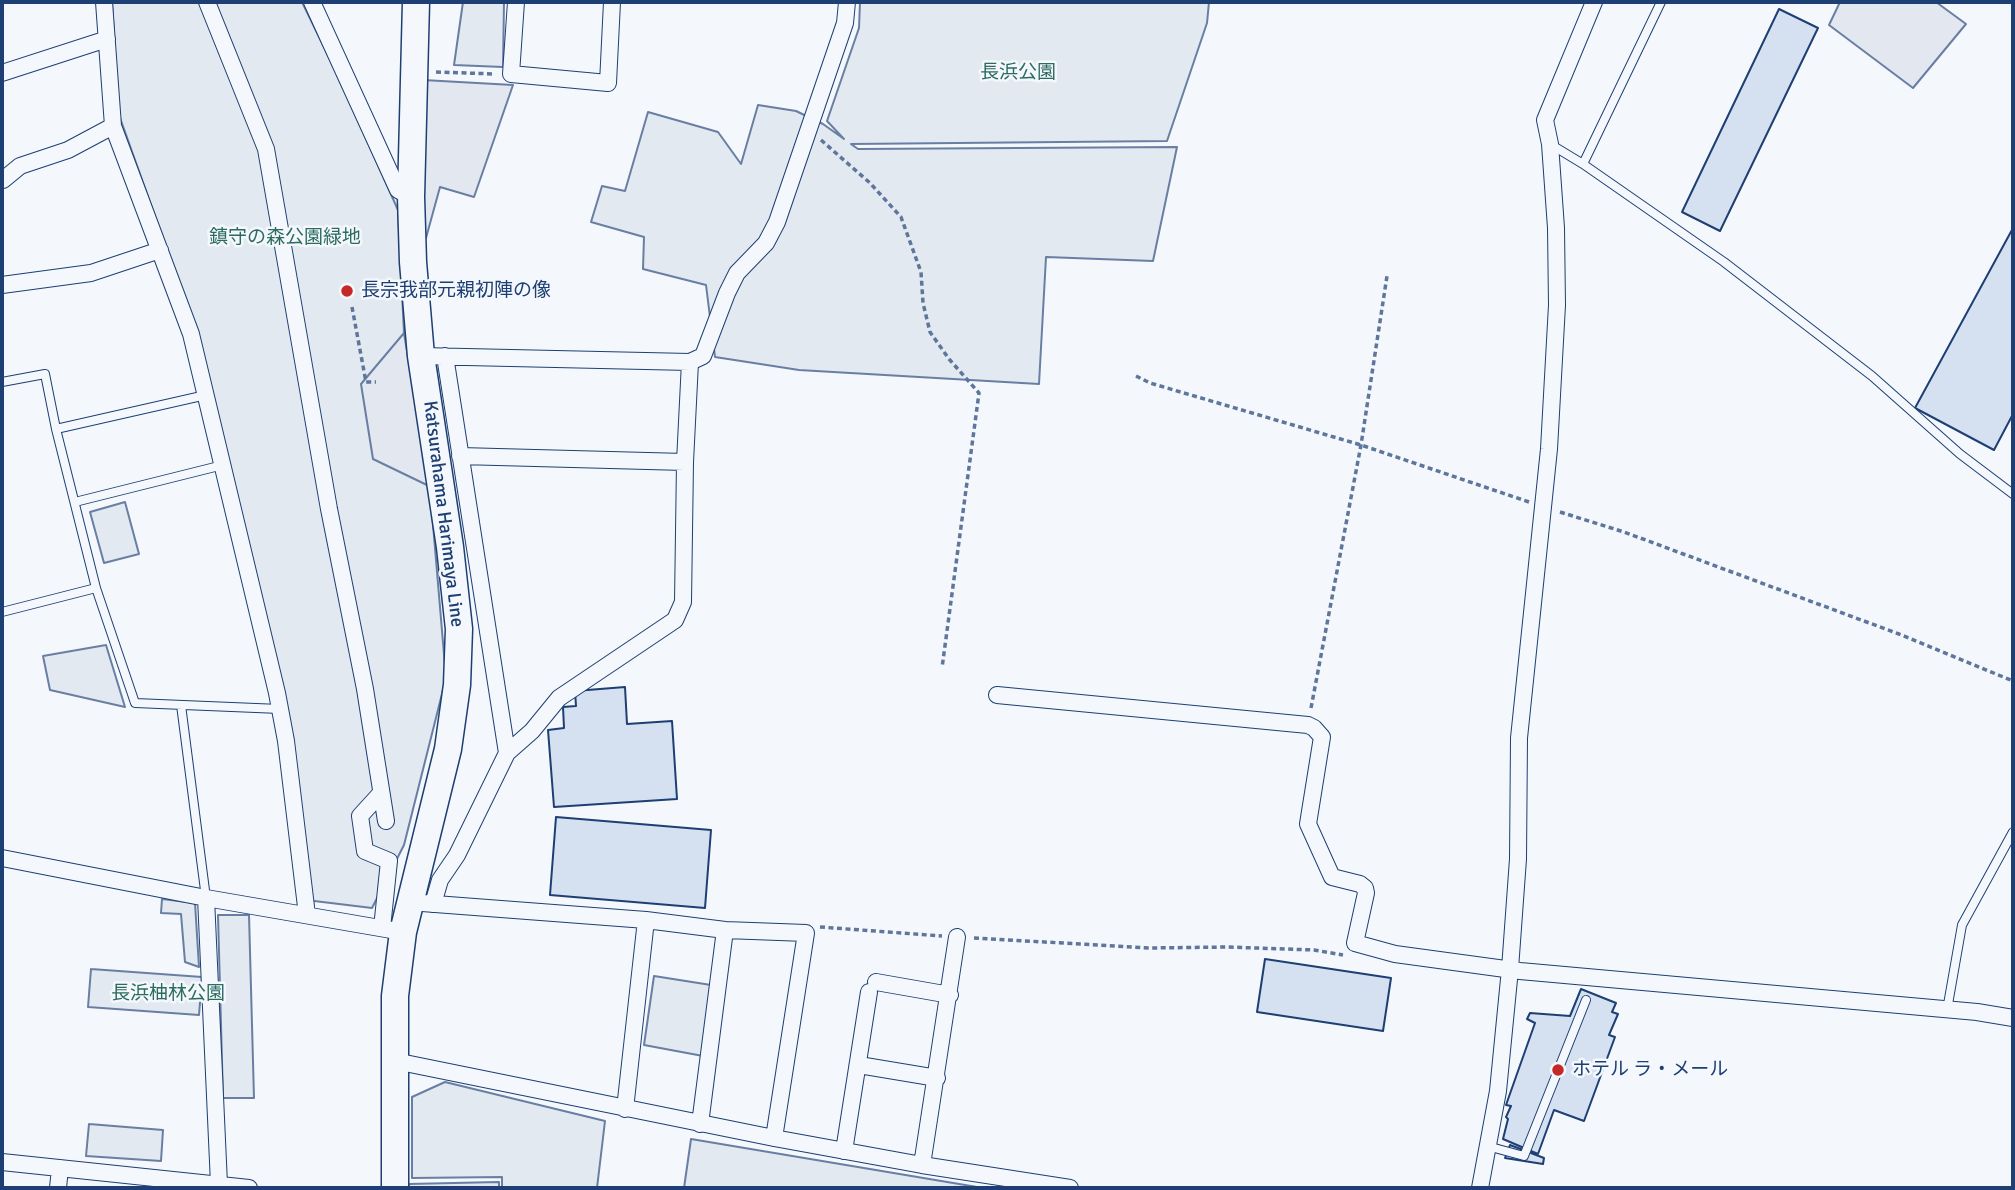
<!DOCTYPE html>
<meta charset="utf-8">
<style>
body{margin:0}
#map{position:relative;width:2015px;height:1190px;overflow:hidden;background:#f4f7fb;font-family:Signika,sans-serif}
canvas{display:block}
.frame{position:absolute;inset:0;border:4px solid #1d3f73;pointer-events:none}
</style>
<div id="map">
<canvas width="2015" height="1190"></canvas>
<div class="frame"></div>
</div>
<script>
const g = document.querySelector('canvas').getContext('2d');
g.lineJoin = 'round';
function paint(path, color) { g.fillStyle = color; g.fill(path, 'evenodd'); }
const toPath = rows => new Path2D(rows.map(r => 'M' + r).join(''));
function strokePath(path, color, width, dash) { g.strokeStyle = color; g.lineWidth = width; g.lineCap = dash ? 'butt' : 'round'; g.setLineDash(dash || []); g.stroke(path); }
function write(font, color, halo, rows, align = 'center') {
  g.font = font + ' Signika,"Noto Sans JP",sans-serif'; g.lineWidth = 5; g.setLineDash([]); g.textBaseline = 'middle'; g.strokeStyle = halo; g.fillStyle = color; for (const [text, x, y, turn = 0] of rows) {
    g.save(); g.translate(x, y); g.rotate((+turn || 0) * Math.PI / 180); g.textAlign = isNaN(turn) ? turn : align; if (halo) g.strokeText(text, 0, 0); g.fillText(text, 0, 0); g.restore();
  }
}
const green = toPath([
 [112,2,302,2,340,80,398,210,404,333,430,489,446,678,404,845,372,908,306,900,286,707,197,334,119,115,112,2],
 [463,2,504,2,503,67,454,65,463,2],
 [860,2,1209,2,1207,23,1167,141,851,144,858,149,1177,147,1153,261,1046,257,1039,384,799,370,715,357,706,285,643,269,644,237,591,222,602,186,625,191,648,112,718,132,741,164,758,105,796,111,823,124,844,139,827,121,859,28,860,2],
 [125,502,139,554,104,563,90,512,125,502],
 [106,645,125,707,50,690,43,656,106,645],
 [162,899,195,903,199,967,185,962,181,914,161,913,162,899],
 [218,915,249,915,254,1098,223,1098,218,915],
 [91,969,202,977,199,1015,88,1007,91,969],
 [654,976,711,985,703,1056,644,1045,654,976],
 [445,1082,605,1121,597,1188,502,1188,502,1177,412,1178,412,1097,445,1082],
 [89,1124,163,1130,161,1161,86,1156,89,1124],
 [691,1139,983,1188,684,1188,691,1139]
]);
paint(green, '#e3e9f0');
strokePath(green, '#687fa3', 2);
const parking = toPath([
 [1840,2,1936,2,1966,24,1913,88,1829,25,1840,2],
 [423,80,513,85,474,197,440,187,426,238,423,237,423,80],
 [404,333,429,486,373,459,361,384,404,333],
 [499,1182,499,1188,409,1188,409,1184,499,1182]
]);
paint(parking, '#e3e8f0');
strokePath(parking, '#687fa3', 2);
const building = toPath([
 [1779,9,1818,28,1720,231,1682,212,1779,9],
 [2013,228,2013,414,1994,450,1915,408,2013,228],
 [625,687,627,724,672,721,677,799,554,807,548,730,564,728,563,707,576,706,575,691,625,687],
 [556,817,711,830,705,908,550,895,556,817],
 [1265,959,1391,978,1383,1031,1257,1012,1265,959],
 [1581,989,1616,1003,1612,1012,1618,1014,1609,1035,1615,1037,1584,1121,1554,1110,1538,1154,1503,1139,1508,1119,1506,1117,1511,1106,1506,1105,1535,1023,1527,1019,1530,1013,1570,1016,1581,989],
 [1510,1145,1544,1158,1543,1164,1505,1158,1510,1145]
]);
paint(building, '#d5e0f0');
strokePath(building, '#1d3f73', 2);
const lane = toPath([
 [1550,144,1583,164,1724,262,1872,376,1960,454,2013,494],
 [1583,164,1661,2],
 [2,382,45,374,56,429,96,588,2,612],
 [56,429,206,395],
 [75,502,223,465],
 [96,588,135,703,280,709],
 [181,705,206,898],
 [1947,1010,1962,925,2013,832],
 [1487,1146,1524,1156,1586,1000]
]);
const street = toPath([
 [104,2,113,126,191,334,277,693,286,741,307,915],
 [207,2,266,149,329,509,365,689,386,821],
 [312,2,398,190,411,197],
 [516,2,511,74,608,83,612,2],
 [2,73,107,39],
 [3,180,20,166,68,150,113,126],
 [2,285,91,273,160,250],
 [421,356,690,362,703,356,727,293,737,273,766,243,777,222,845,23,847,2],
 [445,356,507,753],
 [460,456,685,462],
 [997,695,1308,725,1314,728,1322,737,1308,824,1332,877,1360,884,1365,888,1366,893,1355,943,1395,954,1520,971,1977,1012,2013,1018],
 [381,793,360,816,365,851,389,861,382,928],
 [2,858,206,898,403,932],
 [206,898,219,1184],
 [422,903,646,920,725,930,806,933,774,1138],
 [433,904,440,880,457,855,507,753,532,731,559,698,675,620,683,602,685,462,690,362],
 [876,982,950,995],
 [395,1061,774,1138,922,1165,1070,1188],
 [865,1066,937,1078],
 [625,1109,646,920],
 [700,1124,725,930],
 [844,1151,869,992],
 [2,1162,249,1188],
 [922,1165,957,937],
 [58,1188,60,1168],
 [1480,1188,1498,1091,1510,969,1518,859,1519,738,1549,449,1557,305,1556,228,1550,144,1545,120,1594,2]
]);
const primary = toPath([
 [395,1188,395,996,403,932,448,749,457,685,459,629,450,547,421,356,413,262,411,197,416,2]
]);
strokePath(lane, '#1d3f73', 10);
strokePath(street, '#1d3f73', 18);
strokePath(primary, '#1d3f73', 29);
strokePath(toPath([
 [436,72,495,74],
 [821,140,870,183,901,217,921,272,923,303,930,332,949,359,979,393,942,668],
 [352,307,366,382,376,382],
 [1136,376,1150,383,1361,445,1529,502],
 [1560,512,1624,532,1899,634,2013,681],
 [1311,708,1361,445,1387,276],
 [820,927,942,936],
 [974,938,1150,948,1227,947,1314,950,1343,955]
]), '#5e769c', 3.5, [5, 3.5]);
strokePath(lane, '#f4f7fb', 8);
strokePath(street, '#f4f7fb', 16);
strokePath(primary, '#f4f7fb', 26);
for (const [x, y, r, color] of [
 [347,291,7,"#c62828"],
 [1558,1070,7,"#c62828"]
]) { const dot = new Path2D(); dot.arc(x, y, r, 0, 2 * Math.PI); g.fillStyle = color; g.fill(dot); strokePath(dot, '#f4f7fb', 2.5); }
write('19px', '#2c6c60', '#f4f7fb', [
 ["長浜公園",1018,73],
 ["鎮守の森公園緑地",285,238],
 ["長浜柚林公園",168,994]
]);
write('19px', '#1d3f73', '#f4f7fb', [
 ["長宗我部元親初陣の像",361,291],
 ["ホテル ラ・メール",1572,1070]
], 'left');
write('19px', '#1d3f73', '#f4f7fb', [
 ["Katsurahama Harimaya Line",443,514,83]
]);
</script>
